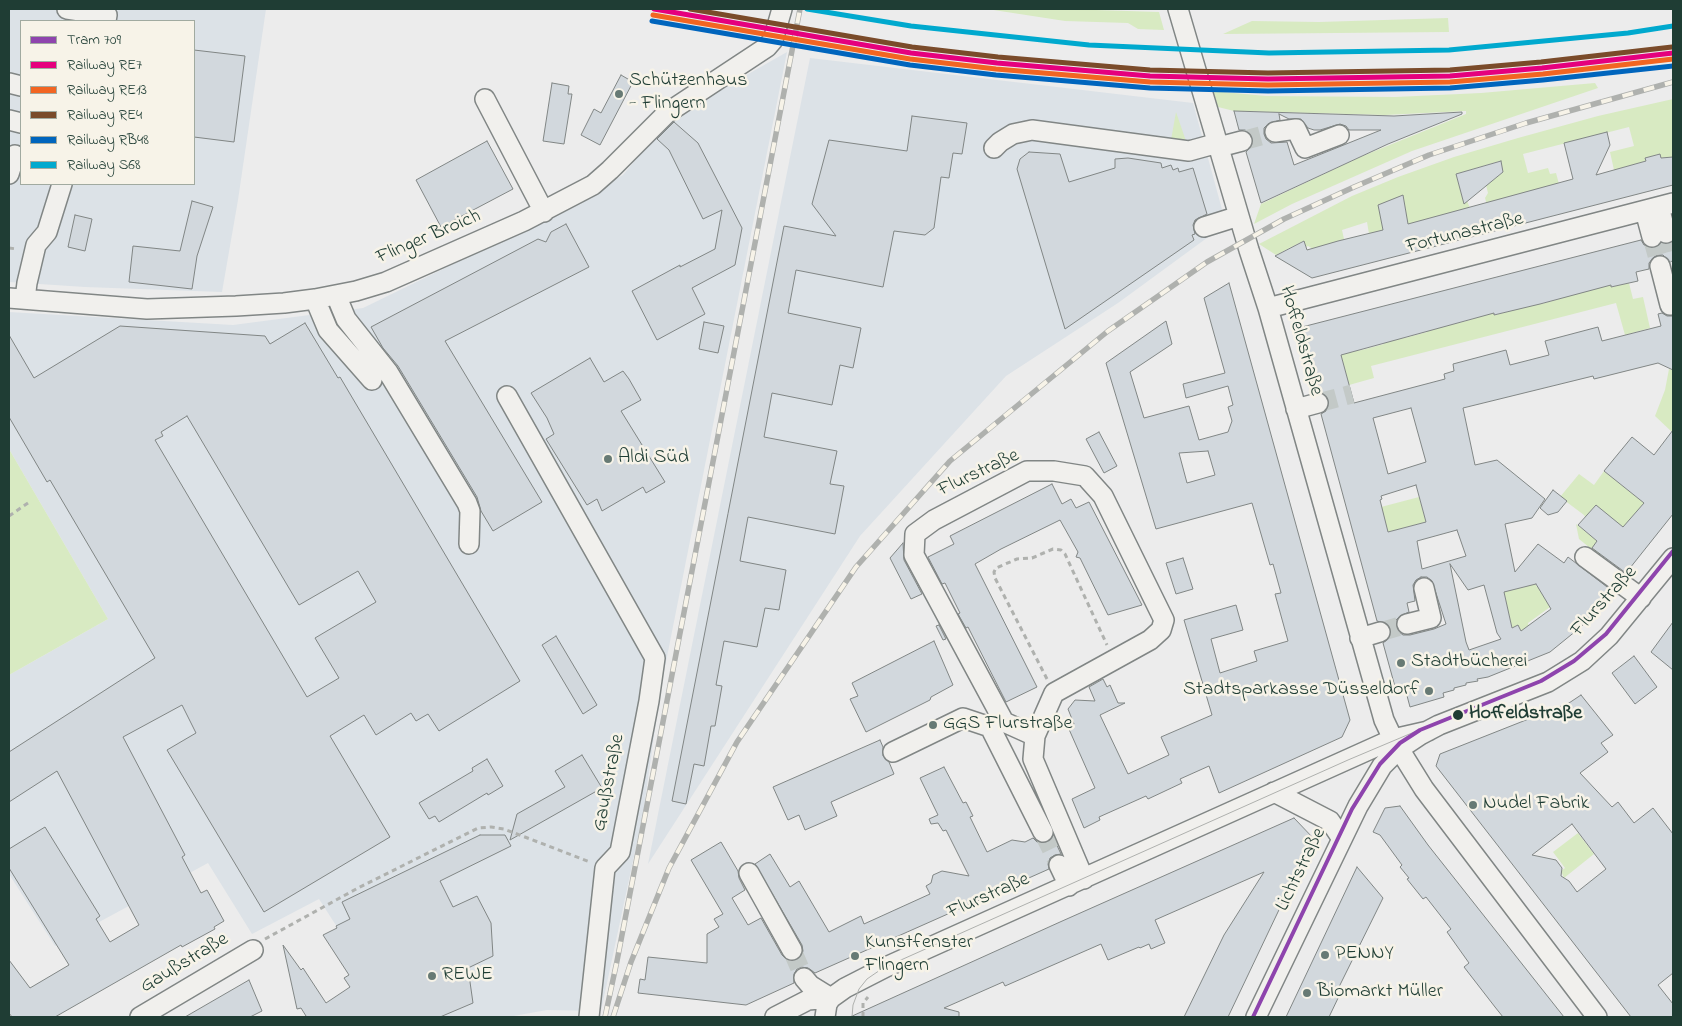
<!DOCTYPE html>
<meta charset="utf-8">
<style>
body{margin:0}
#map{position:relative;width:1682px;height:1026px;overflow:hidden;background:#ececec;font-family:"Indie Flower",sans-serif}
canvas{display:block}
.frame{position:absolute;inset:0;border:10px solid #1f3d34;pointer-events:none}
.legend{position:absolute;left:20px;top:20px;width:175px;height:165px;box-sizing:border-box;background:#f7f3e8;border:1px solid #a1aaa0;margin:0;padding:6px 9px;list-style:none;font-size:15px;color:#1f3d34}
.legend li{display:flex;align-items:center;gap:10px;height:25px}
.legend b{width:25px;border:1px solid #a1aaa0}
</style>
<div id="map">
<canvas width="1682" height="1026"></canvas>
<div class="frame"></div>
<ul class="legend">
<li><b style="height:6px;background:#8e44ad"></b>Tram 709</li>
<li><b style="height:6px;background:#e5007d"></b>Railway RE7</li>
<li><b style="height:6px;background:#f26522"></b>Railway RE13</li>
<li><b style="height:6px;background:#7a4b2a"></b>Railway RE4</li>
<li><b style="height:6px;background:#0065bd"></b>Railway RB48</li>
<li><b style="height:6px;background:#00a9ce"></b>Railway S68</li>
</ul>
</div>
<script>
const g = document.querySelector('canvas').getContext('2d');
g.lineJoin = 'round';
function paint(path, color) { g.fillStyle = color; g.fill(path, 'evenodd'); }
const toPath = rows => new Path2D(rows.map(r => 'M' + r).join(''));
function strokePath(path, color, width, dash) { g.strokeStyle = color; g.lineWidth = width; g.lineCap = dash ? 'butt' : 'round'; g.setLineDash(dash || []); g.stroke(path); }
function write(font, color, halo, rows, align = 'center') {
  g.font = font + ' "Indie Flower",sans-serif'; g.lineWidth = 5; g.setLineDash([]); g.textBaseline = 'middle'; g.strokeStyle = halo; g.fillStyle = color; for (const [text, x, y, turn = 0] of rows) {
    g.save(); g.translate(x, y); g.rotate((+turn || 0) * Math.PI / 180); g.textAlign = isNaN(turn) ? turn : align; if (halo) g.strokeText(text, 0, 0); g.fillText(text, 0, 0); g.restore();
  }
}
paint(toPath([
 [9,9,266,9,238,200,222,292,85,287,9,282],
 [21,21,194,21,194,184,21,184],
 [787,52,661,687,643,814,601,1011,547,1010,508,1017,395,1017,319,899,252,934,208,863,55,946,9,874,9,675,108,619,9,449,9,312,233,325,363,308,560,212,623,175,669,119],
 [810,58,1193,103,1226,224,1118,303,1006,376,860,536,648,864]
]), '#dce2e7');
paint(toPath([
 [987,9,1064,9,1159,12,1164,30,1138,29,1128,23,1065,21],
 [1448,18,1449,32,1223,34,1252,21,1319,22],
 [1595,83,1598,88,1412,151,1292,204,1254,224,1261,204,1360,157,1466,114,1466,111,1385,115,1234,111,1218,107,1213,91,1266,96,1395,97,1481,93],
 [1673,99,1673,157,1661,158,1659,154,1646,158,1646,161,1614,170,1610,152,1634,146,1629,127,1523,154,1528,173,1548,168,1550,174,1556,173,1559,184,1487,205,1485,198,1488,193,1485,181,1497,177,1503,172,1500,161,1456,174,1463,200,1467,201,1470,208,1405,225,1404,219,1406,214,1403,196,1389,229,1369,234,1367,222,1342,230,1344,239,1315,250,1308,246,1306,247,1303,241,1276,255,1259,244,1352,196,1398,177,1454,157,1518,138,1598,116],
 [1176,112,1186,141,1171,140],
 [1610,280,1611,287,1629,283,1633,299,1643,297,1650,328,1625,335,1616,303,1371,366,1374,378,1349,385,1340,353,1362,350,1384,344,1383,339,1405,338,1427,332,1425,328,1450,325,1470,320,1493,311,1495,315,1513,310,1539,299,1541,304,1559,299,1558,294],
 [1669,369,1673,370,1673,433,1655,416,1665,390],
 [9,449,108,619,9,675],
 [1604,471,1639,499,1645,497,1648,499,1619,532,1596,506,1585,517,1584,515,1560,497,1579,474,1594,485],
 [1419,497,1426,522,1388,532,1381,507],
 [1576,524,1606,548,1600,556,1579,539],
 [1500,575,1514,589,1525,587,1532,578,1537,587,1547,580,1557,602,1528,623,1531,634,1525,638,1518,625,1512,628],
 [1578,833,1594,854,1564,878,1561,871,1565,868,1553,852]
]), '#d8eac2');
const building = toPath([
 [194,50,245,56,234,142,194,137,194,50],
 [621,75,633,82,600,145,581,135,594,109,601,113,621,75],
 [552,83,569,86,568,94,572,94,564,144,543,141,552,83],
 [1234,111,1394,116,1462,112,1462,114,1388,144,1261,203,1246,152,1253,144,1253,138,1250,133,1245,130,1239,130,1234,111],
 [1279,114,1289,119,1301,119,1308,128,1314,130,1320,130,1340,124,1346,126,1349,130,1381,130,1294,165,1287,142,1271,143,1266,139,1264,134,1264,128,1268,124,1280,120,1279,114],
 [912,116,967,123,962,154,953,153,949,178,941,177,934,228,925,235,894,231,883,287,796,270,788,313,861,328,853,368,840,365,832,405,772,393,764,437,837,451,830,484,844,486,835,534,748,517,740,561,786,570,779,610,765,608,757,647,724,641,716,685,722,686,715,726,711,726,704,766,694,764,686,804,672,801,784,226,836,236,812,204,829,140,907,151,912,116],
 [674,122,698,143,742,228,735,265,692,288,705,314,657,340,632,291,680,265,680,267,715,249,722,210,703,219,669,150,657,139,674,122],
 [1607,132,1610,145,1596,175,1646,161,1645,158,1660,154,1661,158,1673,157,1673,185,1312,278,1275,256,1304,241,1307,250,1338,241,1383,230,1378,205,1403,195,1408,224,1573,179,1564,143,1607,132],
 [487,141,513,189,441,227,416,180,487,141],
 [1029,152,1060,154,1069,182,1115,168,1115,159,1128,158,1161,163,1162,168,1171,165,1173,170,1178,168,1179,172,1193,168,1207,214,1195,220,1193,225,1195,234,1192,235,1194,240,1065,329,1017,169,1020,159,1029,152],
 [1501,161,1503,172,1464,204,1456,174,1501,161],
 [192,201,213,207,197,256,192,289,129,282,133,246,180,251,192,201],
 [75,215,92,219,85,251,68,247,75,215],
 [566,224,589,267,445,341,542,502,493,531,481,511,477,497,398,366,383,348,371,327,538,239,546,242,551,232,566,224],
 [1641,240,1644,245,1650,248,1655,248,1661,243,1668,244,1673,241,1673,261,1670,262,1663,255,1657,255,1653,258,1649,263,1649,269,1636,272,1638,281,1611,287,1611,285,1540,304,1494,315,1494,313,1341,355,1354,403,1445,379,1444,374,1454,371,1453,364,1506,350,1510,365,1549,355,1545,341,1598,327,1602,341,1661,326,1658,314,1662,313,1667,316,1673,316,1673,370,1658,363,1594,379,1593,376,1463,408,1475,465,1497,460,1545,499,1532,518,1505,524,1515,572,1538,544,1564,563,1568,557,1611,590,1582,626,1550,652,1488,677,1477,679,1478,681,1466,683,1466,685,1454,688,1454,690,1443,693,1444,697,1410,707,1406,692,1397,694,1383,643,1388,639,1391,634,1391,629,1387,624,1377,621,1321,414,1326,411,1329,406,1329,401,1326,395,1320,392,1315,392,1299,334,1302,327,1641,240],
 [1411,408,1426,462,1388,474,1373,418,1411,408],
 [1416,485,1426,522,1388,532,1380,500,1382,499,1381,496,1416,485],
 [1457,530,1466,556,1422,569,1417,541,1457,530],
 [1450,564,1468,590,1484,585,1497,633,1501,639,1469,650,1466,642,1450,564],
 [1421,577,1427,577,1432,581,1446,624,1434,629,1410,635,1403,635,1399,632,1396,627,1396,620,1400,616,1409,612,1407,603,1415,601,1413,585,1416,580,1421,577],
 [1536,584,1551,609,1521,631,1518,625,1512,628,1504,592,1536,584],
 [1229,283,1350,720,1342,737,1219,793,1209,766,1180,779,1182,783,1148,799,1146,796,1099,817,1100,820,1084,828,1072,799,1095,788,1068,727,1074,724,1068,709,1075,700,1095,701,1089,687,1103,679,1107,687,1110,685,1118,703,1125,703,1100,715,1128,774,1169,755,1161,737,1212,715,1184,620,1236,605,1243,630,1211,639,1220,673,1257,661,1254,651,1288,641,1275,594,1281,593,1273,564,1270,565,1252,503,1156,529,1106,363,1166,321,1172,344,1130,372,1144,418,1189,406,1199,440,1228,432,1232,421,1228,407,1233,405,1228,386,1186,398,1183,384,1225,373,1204,298,1229,283],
 [1208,451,1215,475,1187,483,1179,453,1208,451],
 [704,322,724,326,718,353,699,349,704,322],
 [305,323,338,378,340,377,520,681,439,731,428,714,416,721,411,713,376,735,364,715,330,736,390,837,264,912,167,750,196,733,182,705,123,737,185,855,182,857,201,893,207,890,224,921,214,927,215,929,182,947,181,945,55,1017,12,1017,9,1013,9,960,30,988,69,965,9,868,9,849,45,827,100,916,96,919,110,942,139,925,57,771,9,802,9,752,155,658,50,480,47,482,9,417,9,335,34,378,120,326,265,336,270,344,305,323],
 [187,416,299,605,358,571,376,602,315,638,339,678,307,697,155,440,163,436,161,432,187,416],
 [590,358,604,382,623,371,629,379,641,400,621,411,665,482,646,493,643,487,602,511,597,499,587,505,564,468,546,439,554,434,547,418,531,393,590,358],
 [1673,430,1673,514,1626,573,1592,548,1597,541,1578,525,1596,505,1623,527,1644,503,1604,471,1632,437,1654,455,1673,430],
 [1099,432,1117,466,1104,473,1086,439,1099,432],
 [1052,484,1062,504,1071,499,1076,508,1089,502,1142,605,1108,615,1080,558,1076,557,1078,552,1060,520,1001,549,975,564,1037,687,1006,702,968,627,966,628,958,614,960,613,945,583,942,584,928,557,954,544,950,536,1052,484],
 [1553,490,1567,501,1558,512,1548,515,1540,508,1553,490],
 [903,543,904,560,922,594,911,599,890,558,903,543],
 [1183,558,1193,589,1176,594,1166,563,1183,558],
 [1673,622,1673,670,1651,652,1673,622],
 [939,625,946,639,943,640,936,626,939,625],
 [556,636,597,705,583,714,542,645,556,636],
 [934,641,953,685,931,697,930,700,866,732,850,699,858,696,852,683,934,641],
 [1634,656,1657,687,1635,704,1612,673,1634,656],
 [1581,695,1613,735,1601,743,1608,752,1580,773,1612,807,1618,802,1634,823,1653,808,1673,834,1673,973,1658,985,1673,1004,1673,1017,1631,1017,1436,766,1440,754,1569,703,1581,695],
 [1572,824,1606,869,1577,892,1569,881,1561,876,1562,868,1556,860,1532,855,1572,824],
 [880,740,883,747,883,756,889,762,894,774,831,802,837,816,805,830,799,815,788,820,773,787,880,740],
 [582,755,602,788,510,840,517,814,565,787,555,771,582,755],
 [487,759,503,786,488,795,487,793,439,822,435,816,429,819,419,803,473,771,472,768,487,759],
 [944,767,963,803,966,802,973,816,970,817,987,852,1012,840,1025,842,1033,838,1037,842,1043,843,1048,842,1053,837,1061,854,1055,855,1050,858,1048,864,1049,869,815,973,808,968,801,967,797,969,794,974,794,983,746,1005,638,993,640,979,645,980,648,957,707,963,707,934,719,927,714,919,723,914,691,860,721,842,738,871,739,878,745,890,732,898,748,925,761,918,782,955,786,959,791,961,797,960,801,956,803,951,802,945,755,864,770,854,790,887,799,881,829,932,861,916,864,924,930,894,926,886,931,883,933,875,942,871,969,876,946,830,943,831,938,823,931,824,929,819,938,815,920,778,944,767],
 [1400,806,1428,845,1564,1017,1503,1017,1495,1007,1464,967,1469,963,1447,932,1451,929,1426,897,1423,899,1407,879,1409,878,1400,867,1402,865,1380,835,1373,832,1385,808,1400,806],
 [1294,818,1315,840,1287,893,1228,1017,1184,1017,1224,935,1264,872,1155,920,1165,943,1151,949,1149,944,1140,948,1139,947,1108,960,1101,944,1005,986,1003,982,944,1008,959,1012,959,1017,850,1017,1060,922,1294,818],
 [480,835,505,835,511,846,440,881,453,907,477,896,491,923,493,956,468,968,473,1003,440,1017,304,1017,306,1016,301,1008,297,1009,283,945,301,970,303,968,326,1003,350,987,344,978,349,975,323,935,337,928,336,926,350,919,342,902,480,835],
 [1357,867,1383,898,1336,993,1340,994,1329,1017,1286,1017,1357,867],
 [249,980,262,1011,250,1017,185,1017,249,980]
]);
paint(building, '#d2d8dd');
strokePath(building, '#818685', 1);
strokePath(toPath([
 [1242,141,1275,132],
 [1666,233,1673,261],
 [1652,237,1660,266],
 [1318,403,1352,394],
 [1380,632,1407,624],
 [1043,832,1059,865],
 [792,950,804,978]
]), '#c3c9c7', 19, [19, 9]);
const minor = toPath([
 [67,9,107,15,106,21],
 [1178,9,1249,250,1268,308,1384,720,1393,739,1424,789,1597,1017],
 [9,83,21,86],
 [485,99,544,212],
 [9,120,21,123],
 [1275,132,1296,129,1305,148,1339,135],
 [1219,147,1242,141],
 [994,148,1000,142,1013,134,1032,130,1189,151,1218,143],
 [9,174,15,155],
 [1659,207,1666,233],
 [1645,211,1652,237],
 [1204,227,1239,216],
 [1660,266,1670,305,1673,304],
 [336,295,346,319,388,372,467,503,470,511,469,544],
 [9,298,147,309,236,306,284,303,315,299,356,291,386,282,524,221,593,185,610,170,667,113,767,47,773,40,782,9],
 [25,299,27,283,36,245,47,232,62,184],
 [315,299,328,330,372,380],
 [1268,308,1673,203],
 [507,396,655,658,649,701,620,852,605,868,589,1017],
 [1296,409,1318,403],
 [1585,557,1641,598],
 [1407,624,1431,618,1424,588],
 [1360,638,1380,632],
 [1035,736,1004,722,914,555,915,534,934,520,1027,471,1054,471,1085,476,1103,496,1164,620,1161,630,1150,640,1054,693,1035,736,1033,759,1084,879],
 [893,752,963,718,990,727,1043,832],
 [1274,792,1330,821,1342,839],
 [1059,865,1069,886],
 [749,873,792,950],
 [804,978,810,985,831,998],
 [140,1017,253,950],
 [775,1017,808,1000,831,998],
 [825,1017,827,1004,831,998,845,988,886,967,1393,739,1428,731],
 [1256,1017,1358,806,1382,766,1399,749,1420,735,1439,725,1548,682,1582,661,1609,636,1673,558]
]);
strokePath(minor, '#818685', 22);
strokePath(toPath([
 [9,248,17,249],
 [9,516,31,501],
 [1047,679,995,578,994,572,996,568,1017,559,1032,558,1053,549,1061,550,1065,554,1107,645],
 [265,939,358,888,478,828,491,827,504,829,590,862],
 [863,1017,863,1003,868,997]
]), '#afb1ae', 3, [5, 4]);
strokePath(minor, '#f1f0ed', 19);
strokePath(toPath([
 [852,1017,853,1005,859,989,867,979,883,968,1348,760,1445,719]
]), '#afb1ae', 1);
const rail = toPath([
 [605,1017,617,961,800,9],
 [613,1017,631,962,669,868,737,742,856,567,950,461,1108,331,1207,262,1284,219,1354,187,1429,155,1526,123,1673,82]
]);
strokePath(rail, '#afb1ae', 5.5);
strokePath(rail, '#f7f3e8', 4, [11]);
strokePath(toPath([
 [654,9,911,53,997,63,1150,76,1268,79,1450,76,1542,68,1673,53]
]), '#e5007d', 5);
strokePath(toPath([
 [653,15,910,59,996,69,1150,82,1268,85,1450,82,1543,74,1673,59]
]), '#f26522', 5);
strokePath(toPath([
 [690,9,912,47,998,57,1150,70,1268,73,1450,70,1541,62,1672,47]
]), '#7a4b2a', 5);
strokePath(toPath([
 [652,21,910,65,996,75,1150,88,1268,91,1450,88,1543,80,1673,66]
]), '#0065bd', 5);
strokePath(toPath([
 [807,9,911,26,1089,45,1269,53,1449,50,1628,33,1673,26]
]), '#00a9ce', 5);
strokePath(toPath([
 [1253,1017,1352,809,1380,764,1400,743,1420,730,1541,681,1574,661,1606,634,1673,551]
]), '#8e44ad', 4);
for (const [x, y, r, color] of [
 [619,94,5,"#677a74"],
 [608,459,5,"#677a74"],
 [1401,663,5,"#677a74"],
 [1429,691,5,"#677a74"],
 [1458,715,6,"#1f3d34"],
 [933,725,5,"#677a74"],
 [1473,805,5,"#677a74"],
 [1325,955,5,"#677a74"],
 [855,956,5,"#677a74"],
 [432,976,5,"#677a74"],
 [1307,993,5,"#677a74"]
]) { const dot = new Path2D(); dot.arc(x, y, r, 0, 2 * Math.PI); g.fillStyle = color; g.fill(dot); strokePath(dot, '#f7f3e8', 2); }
write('20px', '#1f3d34', '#f7f3e8', [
 ["Schützenhaus",629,82],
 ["- Flingern",629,105],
 ["Aldi Süd",618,459],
 ["Stadtbücherei",1411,663],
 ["Stadtsparkasse Düsseldorf",1419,691,"right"],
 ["GGS Flurstraße",943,725],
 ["Nudel Fabrik",1483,805],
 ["Kunstfenster",865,944],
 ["Flingern",865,967],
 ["PENNY",1335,955],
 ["REWE",442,976],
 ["Biomarkt Müller",1317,993]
], 'left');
write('20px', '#1f3d34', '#f7f3e8', [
 ["Fortunastraße",1465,234,-14],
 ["Flinger Broich",429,238,-23],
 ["Hoffeldstraße",1300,341,74],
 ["Flurstraße",979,474,-25],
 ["Flurstraße",1605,602,-48],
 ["Gaußstraße",610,783,-79],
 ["Lichtstraße",1302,870,-64],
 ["Flurstraße",989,897,-24],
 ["Gaußstraße",185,964,-31]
]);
write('bold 20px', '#1f3d34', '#f7f3e8', [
 ["Hoffeldstraße",1469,715]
], 'left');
</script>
